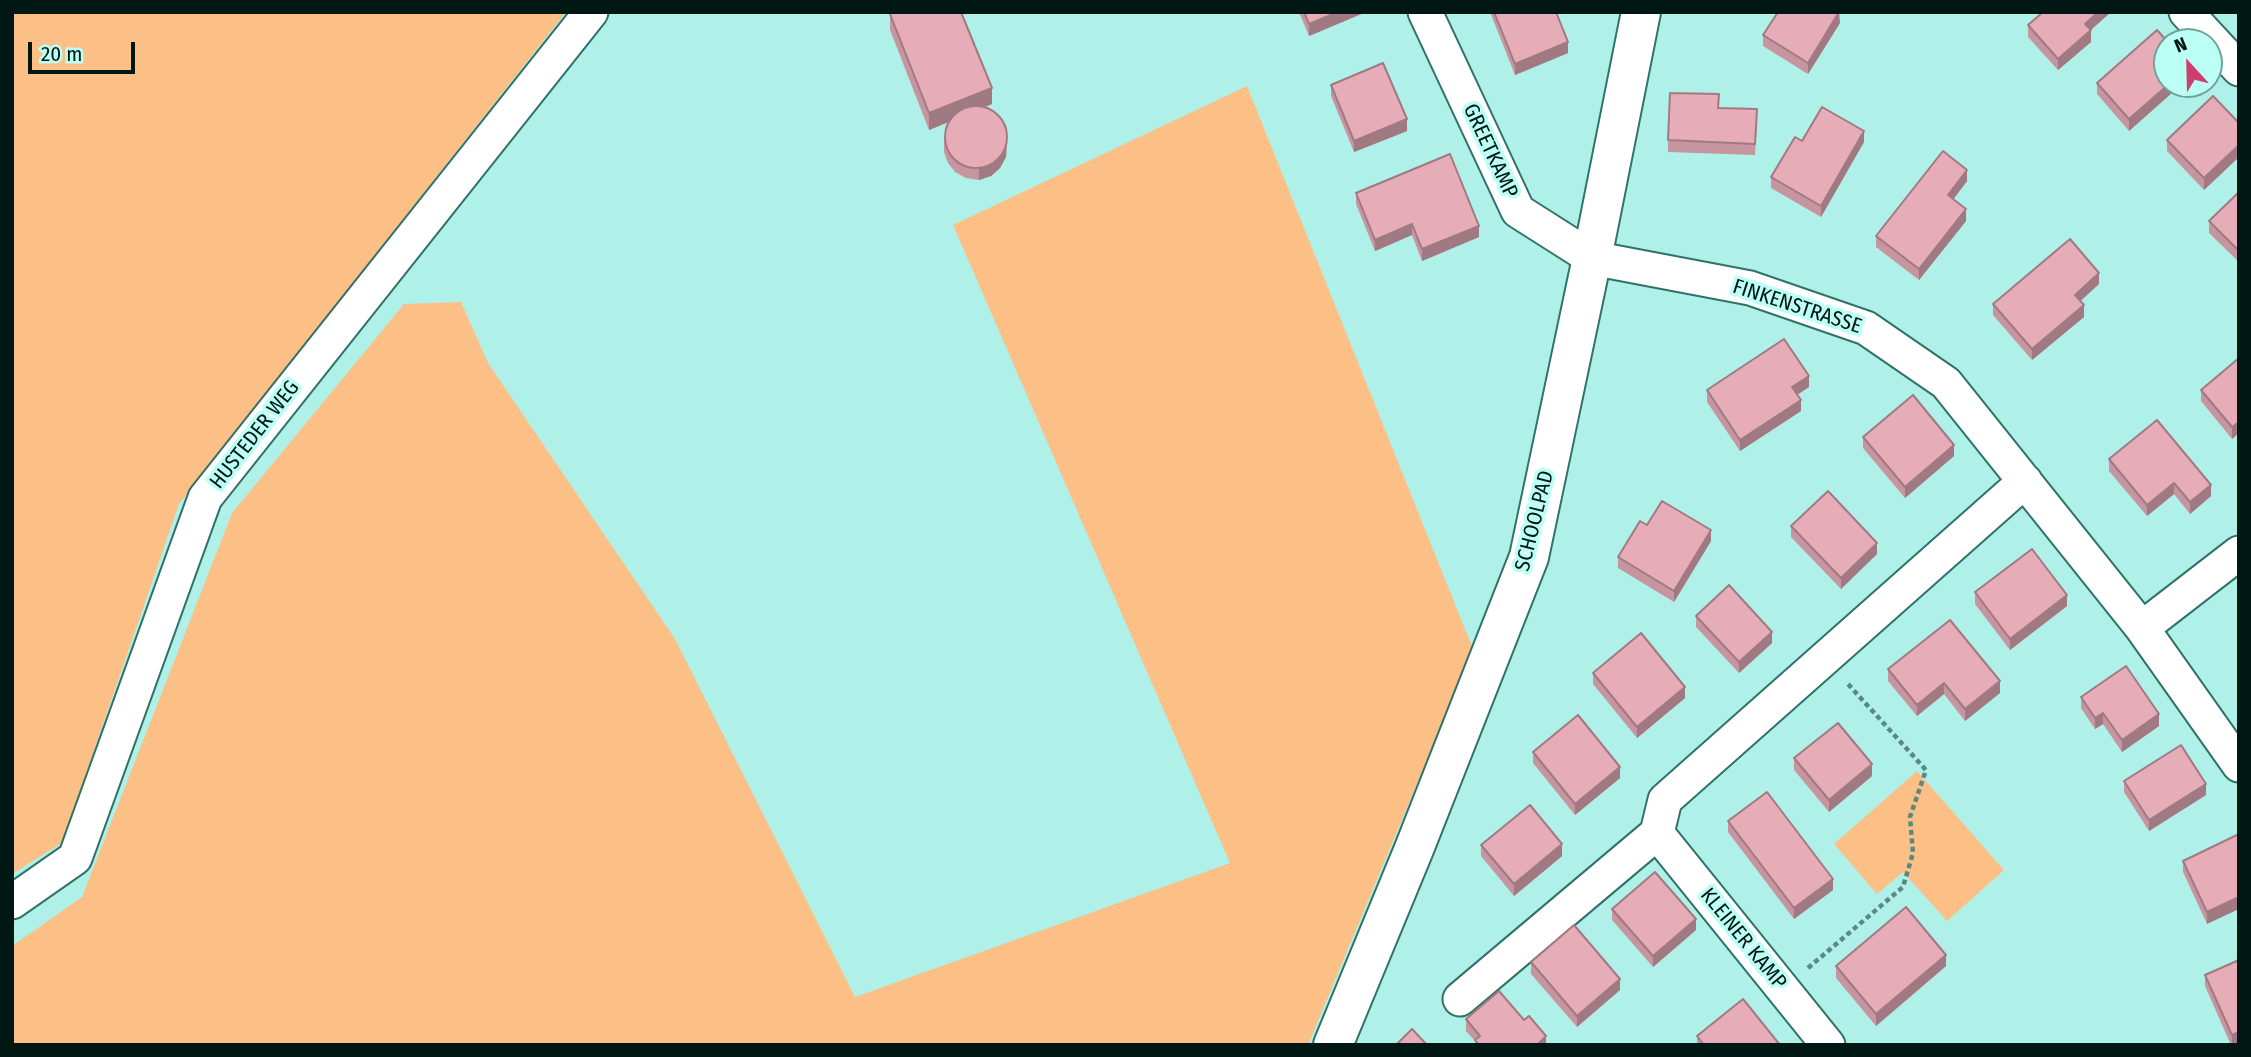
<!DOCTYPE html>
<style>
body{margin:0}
#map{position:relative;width:2251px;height:1057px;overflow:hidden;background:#aff1e8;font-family:"Fira Sans Condensed",sans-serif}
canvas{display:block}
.frame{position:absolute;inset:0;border:14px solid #001714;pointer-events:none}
.north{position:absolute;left:2153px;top:28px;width:70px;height:70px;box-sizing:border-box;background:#bcfff5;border:2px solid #71a29b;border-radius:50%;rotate:338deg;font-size:19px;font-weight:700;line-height:28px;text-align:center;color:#001714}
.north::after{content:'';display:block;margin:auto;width:24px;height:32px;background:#cd406e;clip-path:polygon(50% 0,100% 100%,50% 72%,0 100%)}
.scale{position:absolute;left:28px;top:42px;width:107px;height:32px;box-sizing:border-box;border:4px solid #001714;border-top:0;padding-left:9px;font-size:21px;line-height:24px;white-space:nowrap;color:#001714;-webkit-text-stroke:5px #bcfff5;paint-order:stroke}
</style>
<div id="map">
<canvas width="2251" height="1057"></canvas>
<div class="frame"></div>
<div class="north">N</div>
<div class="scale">20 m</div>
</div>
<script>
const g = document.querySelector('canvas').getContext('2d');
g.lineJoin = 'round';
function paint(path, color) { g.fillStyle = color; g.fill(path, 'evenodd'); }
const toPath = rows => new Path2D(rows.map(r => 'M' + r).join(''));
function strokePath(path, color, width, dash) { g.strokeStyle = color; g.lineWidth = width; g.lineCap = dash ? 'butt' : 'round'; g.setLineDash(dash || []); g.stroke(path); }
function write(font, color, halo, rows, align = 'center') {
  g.font = font + ' "Fira Sans Condensed",sans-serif'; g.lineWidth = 7; g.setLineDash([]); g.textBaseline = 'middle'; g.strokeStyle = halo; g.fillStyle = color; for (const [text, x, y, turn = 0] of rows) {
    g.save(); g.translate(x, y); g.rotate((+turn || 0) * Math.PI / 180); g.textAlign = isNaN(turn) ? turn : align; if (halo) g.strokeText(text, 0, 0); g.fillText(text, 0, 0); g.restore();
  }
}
paint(toPath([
 [12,12,566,12,179,504,62,843,12,874],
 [1247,86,1473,649,1308,1045,12,1045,12,946,82,897,232,513,404,304,461,302,488,363,675,639,855,997,1230,863,953,225],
 [1917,771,2004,870,1947,921,1903,872,1877,894,1834,844]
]), '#fcc086');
const street = toPath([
 [1425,12,1518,211,1592,258,1750,288,1866,328,1946,383,2142,628,2239,765],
 [2186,12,2239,69],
 [2142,628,2239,553],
 [1657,833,1828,1045],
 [12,902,75,858,205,498,591,12],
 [1460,999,1657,833,1665,800,2025,481]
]);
const secondary = toPath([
 [1333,1045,1414,849,1529,557,1592,258,1641,12]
]);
strokePath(street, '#30726a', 37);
strokePath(secondary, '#30726a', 42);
strokePath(toPath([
 [1808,968,1903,887,1913,853,1910,817,1926,770,1848,684]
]), '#5b8882', 4.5, [5, 3.5]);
strokePath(street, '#fff', 33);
strokePath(secondary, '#fff', 38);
paint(toPath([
 [1299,12,1366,12,1309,36],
 [1490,12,1556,12,1568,53,1515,75],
 [2043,12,2111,12,2091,30,2091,42,2058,70,2028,37,2028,25],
 [890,14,992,104,985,107,1007,145,1006,157,1000,168,991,176,979,180,966,178,955,172,948,163,944,152,944,140,949,122,929,130,890,30],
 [1840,23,1808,74,1763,46,1763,35],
 [2097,83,2167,84,2182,84,2129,131,2097,94],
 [1331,85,1407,131,1354,152,1331,96],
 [1719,108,1757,121,1755,155,1668,152,1668,140],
 [2239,123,2239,157,2204,190,2167,151,2167,140],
 [1802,141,1864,142,1821,217,1771,188,1771,177],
 [1967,181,1953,200,1966,221,1919,280,1876,247,1876,236],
 [2239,192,2239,262,2209,233,2209,221],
 [1356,193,1479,237,1422,261,1412,235,1375,251,1356,204],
 [2099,284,2080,301,2084,317,2032,360,1993,315,1993,304],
 [2239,358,2239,433,2232,439,2201,401,2201,390],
 [1809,387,1797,395,1801,411,1740,451,1707,402,1707,390],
 [1863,437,1954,456,1905,498,1863,448],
 [2109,459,2211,496,2190,514,2174,494,2147,516,2109,471],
 [1647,525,1711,541,1674,602,1618,568,1618,557],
 [1791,526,1877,554,1841,589,1791,537],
 [1975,592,2067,606,2010,650,1975,604],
 [1696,616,1772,643,1739,673,1696,627],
 [1888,669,2000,693,1965,721,1944,694,1917,716,1888,681],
 [1593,673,1685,698,1637,738,1593,684],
 [2081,697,2159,726,2122,752,2103,724,2095,729,2081,708],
 [1533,752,1620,778,1575,815,1533,763],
 [1794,758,1872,776,1829,812,1794,770],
 [2124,781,2206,795,2149,831,2124,792],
 [1728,821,1833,890,1794,919,1728,832],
 [2239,834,2207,924,2183,872,2183,861],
 [1481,845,1562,856,1514,896,1481,856],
 [1612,909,1696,930,1653,967,1612,920],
 [2239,960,2239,1044,2231,1045,2205,986,2205,975],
 [1531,962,1620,990,1577,1027,1531,974],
 [1836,966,1946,966,1876,1026,1836,978],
 [1466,1019,1546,1045,1475,1045,1475,1041,1466,1031],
 [1697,1036,1780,1045,1697,1045]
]), '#c6959f');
paint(toPath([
 [1338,12,1366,12,1309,36,1309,24],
 [1839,12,1840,23,1808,74,1808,63],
 [2098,12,2111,12,2085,35,2085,24],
 [2091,30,2091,42,2058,70,2058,59],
 [1568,42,1568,53,1515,75,1515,64],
 [2169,84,2182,84,2129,131,2129,119],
 [992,88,992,104,929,130,929,113],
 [1407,119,1407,131,1354,152,1354,141],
 [1864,131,1864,142,1821,217,1821,206],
 [1007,134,1006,157,1000,168,991,176,979,180,979,168],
 [2239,145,2239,157,2204,190,2204,178],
 [1967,170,1967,181,1948,206,1948,195],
 [1966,209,1966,221,1919,280,1919,269],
 [1412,224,1412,235,1375,251,1375,240],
 [1479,226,1479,237,1422,261,1422,249],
 [2099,273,2099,284,2075,306,2075,295],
 [2084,305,2084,317,2032,360,2032,349],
 [1809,376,1809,387,1792,398,1792,387],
 [1801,400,1801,411,1740,451,1740,440],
 [2239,422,2239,433,2232,439,2232,427],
 [1954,445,1954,456,1905,498,1905,487],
 [2174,483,2174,494,2147,516,2147,505],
 [2211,485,2211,496,2190,514,2190,502],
 [1711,530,1711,541,1674,602,1674,591],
 [1877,543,1877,554,1841,589,1841,578],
 [2067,595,2067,606,2010,650,2010,639],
 [1772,632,1772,643,1739,673,1739,662],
 [2000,681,2000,693,1965,721,1965,709],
 [1944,683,1944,694,1917,716,1917,705],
 [1685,687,1685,698,1637,738,1637,727],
 [2103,713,2103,724,2095,729,2095,718],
 [2159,714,2159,726,2122,752,2122,740],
 [1872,764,1872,776,1829,812,1829,800],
 [1620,767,1620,778,1575,815,1575,804],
 [2206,784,2206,795,2149,831,2149,820],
 [1562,844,1562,856,1514,896,1514,884],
 [1833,879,1833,890,1794,919,1794,908],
 [2239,897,2239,909,2207,924,2207,912],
 [1696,919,1696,930,1653,967,1653,956],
 [1946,955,1946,966,1876,1026,1876,1014],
 [1620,979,1620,990,1577,1027,1577,1016],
 [2239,1032,2239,1044,2232,1045,2232,1035],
 [1546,1036,1546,1045,1537,1045]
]), '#a17982');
const building = toPath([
 [893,12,961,12,992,88,929,113,890,14,893,12],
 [1304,12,1338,12,1309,24,1304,12],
 [1494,12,1556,12,1568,42,1515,64,1494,12],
 [1778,12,1839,12,1808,63,1763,35,1778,12],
 [2043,12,2098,12,2085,24,2091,30,2058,59,2028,25,2043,12],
 [2157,30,2168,42,2167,42,2167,84,2169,84,2129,119,2097,83,2157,30],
 [1383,63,1407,119,1354,141,1331,85,1383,63],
 [1670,93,1719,94,1718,108,1757,109,1755,144,1668,140,1670,93],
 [2213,96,2239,123,2239,145,2204,178,2167,140,2213,96],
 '945 137a31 31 0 1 1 62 0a31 31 0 1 1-62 0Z',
 [1822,107,1864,131,1821,206,1771,177,1795,137,1802,141,1822,107],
 [1943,151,1967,170,1948,195,1966,209,1919,269,1876,236,1943,151],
 [1450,154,1479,226,1422,249,1412,224,1375,240,1356,193,1450,154],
 [2239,192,2239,251,2209,221,2239,192],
 [2070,239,2099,273,2075,295,2084,305,2032,349,1993,304,2070,239],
 [1784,339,1809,376,1792,387,1801,400,1740,440,1707,390,1784,339],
 [2239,358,2239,422,2232,427,2201,390,2239,358],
 [1913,395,1954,445,1905,487,1863,437,1913,395],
 [2157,420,2211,485,2190,502,2174,483,2147,505,2109,459,2157,420],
 [1828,491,1877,543,1841,578,1791,526,1828,491],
 [1662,501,1711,530,1674,591,1618,557,1640,521,1647,525,1662,501],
 [2032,549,2067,595,2010,639,1975,592,2032,549],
 [1729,585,1772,632,1739,662,1696,616,1729,585],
 [1950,620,2000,681,1965,709,1944,683,1917,705,1888,669,1950,620],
 [1641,633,1685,687,1637,727,1593,673,1641,633],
 [2126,666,2159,714,2122,740,2103,713,2095,718,2081,697,2126,666],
 [1578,715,1620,767,1575,804,1533,752,1578,715],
 [1838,723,1872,764,1829,800,1794,758,1838,723],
 [2181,745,2206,784,2149,820,2124,781,2181,745],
 [1767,792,1833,879,1794,908,1728,821,1767,792],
 [1530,805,1562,844,1514,884,1481,845,1530,805],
 [2239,834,2239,897,2207,912,2183,861,2239,834],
 [1655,872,1696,919,1653,956,1612,909,1655,872],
 [1906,907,1946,955,1876,1014,1836,966,1906,907],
 [1574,925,1620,979,1577,1016,1531,962,1574,925],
 [2239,960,2239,1032,2232,1035,2205,975,2239,960],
 [1499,991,1524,1020,1529,1016,1546,1036,1537,1045,1479,1045,1475,1040,1480,1036,1466,1019,1499,991],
 [1743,999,1780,1045,1704,1045,1697,1036,1743,999],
 [1412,1029,1427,1045,1396,1045,1412,1029]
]);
paint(building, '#e6adb9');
strokePath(building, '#a17982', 2);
write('21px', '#001714', '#bcfff5', [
 ["GREETKAMP",1490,151,65],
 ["FINKENSTRASSE",1797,307,18],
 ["HUSTEDER WEG",255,435,-52],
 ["SCHOOLPAD",1535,521,-76],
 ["KLEINER KAMP",1743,939,51]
]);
</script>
